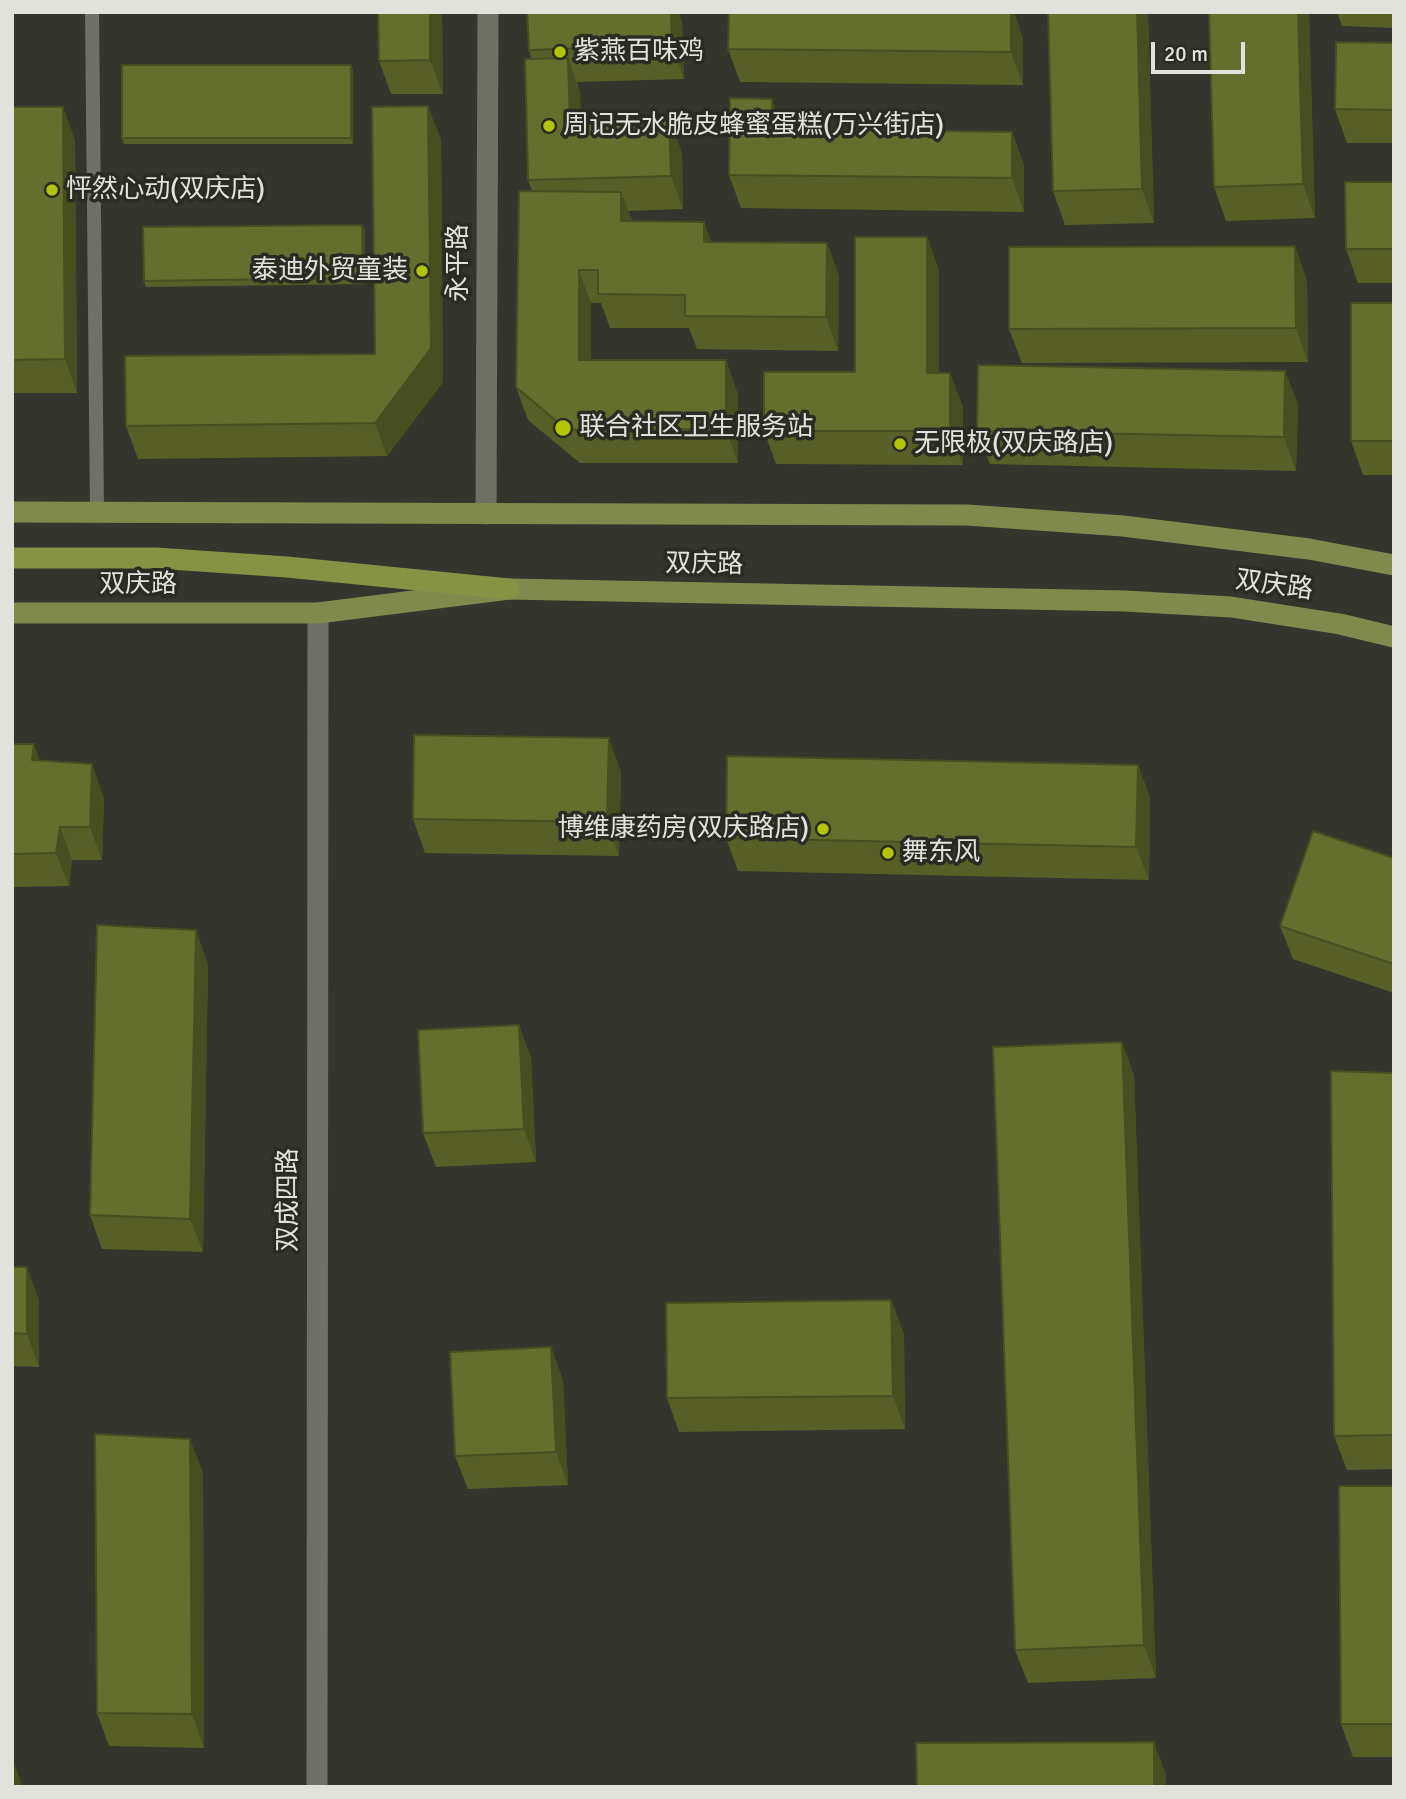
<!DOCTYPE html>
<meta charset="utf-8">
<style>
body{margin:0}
#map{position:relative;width:1406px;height:1799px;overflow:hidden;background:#34362d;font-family:Signika,sans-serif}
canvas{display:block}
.frame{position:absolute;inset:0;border:14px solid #e1e2dc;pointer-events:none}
.scale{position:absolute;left:1151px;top:42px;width:94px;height:32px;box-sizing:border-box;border:4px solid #e1e2dc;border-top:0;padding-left:9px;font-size:21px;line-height:24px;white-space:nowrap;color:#e1e2dc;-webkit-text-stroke:5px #2a2c23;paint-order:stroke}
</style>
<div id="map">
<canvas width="1406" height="1799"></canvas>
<div class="frame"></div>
<div class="scale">20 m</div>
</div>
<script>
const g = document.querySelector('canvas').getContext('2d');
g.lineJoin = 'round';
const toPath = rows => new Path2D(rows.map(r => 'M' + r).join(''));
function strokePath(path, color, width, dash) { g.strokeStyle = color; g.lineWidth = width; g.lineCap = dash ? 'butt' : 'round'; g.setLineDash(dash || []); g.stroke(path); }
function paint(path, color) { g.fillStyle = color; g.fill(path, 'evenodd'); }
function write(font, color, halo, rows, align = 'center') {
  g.font = font + ' Signika,"Noto Sans SC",sans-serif'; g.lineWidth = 7; g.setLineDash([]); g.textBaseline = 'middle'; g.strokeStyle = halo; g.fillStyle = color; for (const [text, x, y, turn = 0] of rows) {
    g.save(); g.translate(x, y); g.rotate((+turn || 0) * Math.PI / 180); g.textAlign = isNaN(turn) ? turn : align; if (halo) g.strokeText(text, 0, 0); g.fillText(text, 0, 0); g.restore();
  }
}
strokePath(toPath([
 [92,12,97,510]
]), '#6f7167', 14);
strokePath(toPath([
 [486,514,488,12],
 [317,1787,318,613]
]), '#6f7167', 21);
strokePath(toPath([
 [12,512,967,515,1123,526,1309,549,1394,565],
 [12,613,318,613,509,589,1125,601,1231,607,1340,624,1394,637]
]), '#808a4d', 21);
strokePath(toPath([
 [12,558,156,558,287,567,509,589]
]), '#869244', 21);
paint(toPath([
 [442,12,443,94,391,94,379,61],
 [527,12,678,12,682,22,684,79,577,82,580,92,581,121,682,152,683,209,628,211,632,221,711,242,827,243,839,276,838,351,697,349,689,328,610,328,601,303,591,303,591,360,738,394,738,463,580,463,528,420,516,387,532,191,528,180,532,59,529,50],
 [729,12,1014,12,1023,39,1023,85,740,82,728,49],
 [1148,12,1154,223,1065,225,1053,191],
 [1309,12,1315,218,1226,221,1214,187],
 [1337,12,1394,12,1394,28,1342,26],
 [1394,43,1394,143,1347,143,1335,109],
 [351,65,353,71,353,144,124,144,122,138],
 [12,107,75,140,77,393,12,393],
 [783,129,1012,132,1024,166,1024,212,741,208,729,175],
 [441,139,443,382,387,456,138,459,126,426,375,354],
 [1394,182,1394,283,1358,283,1346,249],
 [362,225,365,231,365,284,146,287,144,281],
 [927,237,939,271,939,373,963,407,963,465,776,464,764,431,855,372],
 [1307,280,1308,362,1022,363,1009,329],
 [1394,303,1394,475,1363,475,1351,441],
 [1298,404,1296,471,990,464,977,431],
 [12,744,104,798,102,860,72,860,69,886,12,887],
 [1138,765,1150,798,1149,880,738,871,726,838],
 [621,772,619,856,425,853,413,819],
 [1394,858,1394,993,1293,959,1280,926],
 [208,964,203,1252,102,1249,90,1215],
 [519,1025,531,1058,536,1162,436,1167,423,1133],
 [1394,1073,1394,1469,1347,1470,1334,1436],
 [1134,1075,1156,1678,1028,1683,1015,1650],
 [12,1267,39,1300,39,1367,12,1366],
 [891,1300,904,1334,905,1429,679,1432,667,1398],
 [551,1347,563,1381,568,1485,468,1489,455,1456],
 [203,1472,204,1748,109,1746,97,1713],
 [1394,1486,1394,1757,1353,1757,1341,1724]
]), '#575f27');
paint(toPath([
 [430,12,442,12,443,94,430,60],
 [671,12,678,12,682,22,684,79,672,45],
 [1011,12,1014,12,1023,39,1023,85,1011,52],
 [1137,12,1148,12,1154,223,1142,189],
 [1298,12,1309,12,1315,218,1303,184],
 [568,58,580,92,582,155,570,122],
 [351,65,353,71,353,144,351,138],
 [772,99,784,132,772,129],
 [428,106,441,139,443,382,387,456,375,423],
 [63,107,75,140,77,393,65,359],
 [669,119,682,152,683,209,671,176],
 [1012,132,1024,166,1024,212,1012,178],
 [621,192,634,225,621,221],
 [704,222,716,255,704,242],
 [362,225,365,231,365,284,363,278],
 [927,237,939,271,939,407,927,373],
 [827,243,839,276,838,351,826,317],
 [1295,246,1307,280,1308,362,1296,328],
 [579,270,591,303,591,394,579,360],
 [726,360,738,394,738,463,726,429],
 [1285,371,1298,404,1296,471,1284,437],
 [950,373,963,407,963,465,950,431],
 [609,738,621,772,619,856,607,822],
 [34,744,46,777,32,760],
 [92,764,104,798,102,860,90,827],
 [1138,765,1150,798,1149,880,1136,847],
 [60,827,72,860,69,886,56,853],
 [196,930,208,964,203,1252,190,1219],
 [519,1025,531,1058,536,1162,524,1129],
 [1122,1042,1134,1075,1156,1678,1144,1645],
 [27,1267,39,1300,39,1367,27,1334],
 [891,1300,904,1334,905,1429,893,1396],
 [551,1347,563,1381,568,1485,556,1452],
 [190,1439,203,1472,204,1748,192,1714],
 [1154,1742,1166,1775,1166,1787,1154,1787],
 [12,1757,22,1785,22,1787,12,1787]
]), '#474e20');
const building = toPath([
 [378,12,430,12,430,60,379,61,378,12],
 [527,12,671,12,672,45,529,50,527,12],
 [729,12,1011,12,1011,52,728,49,729,12],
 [1048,12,1137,12,1142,189,1053,191,1048,12],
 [1209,12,1298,12,1303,184,1214,187,1209,12],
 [1336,42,1394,43,1394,110,1335,109,1336,42],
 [568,58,570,122,669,119,671,176,528,180,525,59,568,58],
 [122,65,351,65,351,138,122,138,122,65],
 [730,98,772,99,772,129,1012,132,1012,178,729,175,730,98],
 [428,106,431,348,375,423,126,426,125,356,375,354,372,107,428,106],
 [12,107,63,107,65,359,12,360,12,107],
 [1345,182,1394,182,1394,249,1346,249,1345,182],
 [519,191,621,192,621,221,704,222,704,242,827,243,826,317,685,316,685,295,598,294,598,270,579,270,579,360,726,360,726,429,567,430,516,387,519,191],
 [362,225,363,278,144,281,143,227,362,225],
 [855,237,927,237,927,373,950,373,950,431,764,431,764,372,855,372,855,237],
 [1295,246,1296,328,1009,329,1009,247,1295,246],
 [1351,303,1394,303,1394,441,1351,441,1351,303],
 [978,365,1285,371,1284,437,977,431,978,365],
 [414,735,609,738,607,822,413,819,414,735],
 [12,744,34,744,32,760,92,764,90,827,60,827,56,853,12,854,12,744],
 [727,756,1138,765,1136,847,726,838,727,756],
 [1313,831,1394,858,1394,964,1280,926,1313,831],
 [97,925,196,930,190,1219,90,1215,97,925],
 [519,1025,524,1129,423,1133,418,1030,519,1025],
 [1122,1042,1144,1645,1015,1650,993,1047,1122,1042],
 [1331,1071,1394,1073,1394,1435,1334,1436,1331,1071],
 [12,1267,27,1267,27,1334,12,1333,12,1267],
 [891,1300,893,1396,667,1398,666,1303,891,1300],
 [551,1347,556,1452,455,1456,450,1352,551,1347],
 [95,1434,190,1439,192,1714,97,1713,95,1434],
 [1339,1486,1394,1486,1394,1724,1341,1724,1339,1486],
 [1154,1742,1154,1787,917,1787,916,1743,1154,1742]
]);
paint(building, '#656f2d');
strokePath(building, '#474e20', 2);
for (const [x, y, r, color] of [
 [560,52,7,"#b1c500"],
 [549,126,7,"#b1c500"],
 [52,190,7,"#b1c500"],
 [422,271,7,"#b1c500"],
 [563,428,9,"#b1c500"],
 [900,444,7,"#b1c500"],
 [823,829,7,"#b1c500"],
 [888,853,7,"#b1c500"]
]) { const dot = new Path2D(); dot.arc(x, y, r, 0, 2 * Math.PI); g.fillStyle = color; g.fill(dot); strokePath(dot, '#2a2c23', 2.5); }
write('26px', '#e1e2dc', '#2a2c23', [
 ["紫燕百味鸡",574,52],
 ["周记无水脆皮蜂蜜蛋糕(万兴街店)",563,126],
 ["怦然心动(双庆店)",66,190],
 ["泰迪外贸童装",408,271,"right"],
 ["联合社区卫生服务站",579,428],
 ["无限极(双庆路店)",914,444],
 ["博维康药房(双庆路店)",809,829,"right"],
 ["舞东风",902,853]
], 'left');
write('26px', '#e1e2dc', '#2a2c23', [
 ["永平路",459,263,-90],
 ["双庆路",704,565,1],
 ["双庆路",138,585],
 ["双庆路",1274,586,8],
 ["双成四路",289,1200,-90]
]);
</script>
